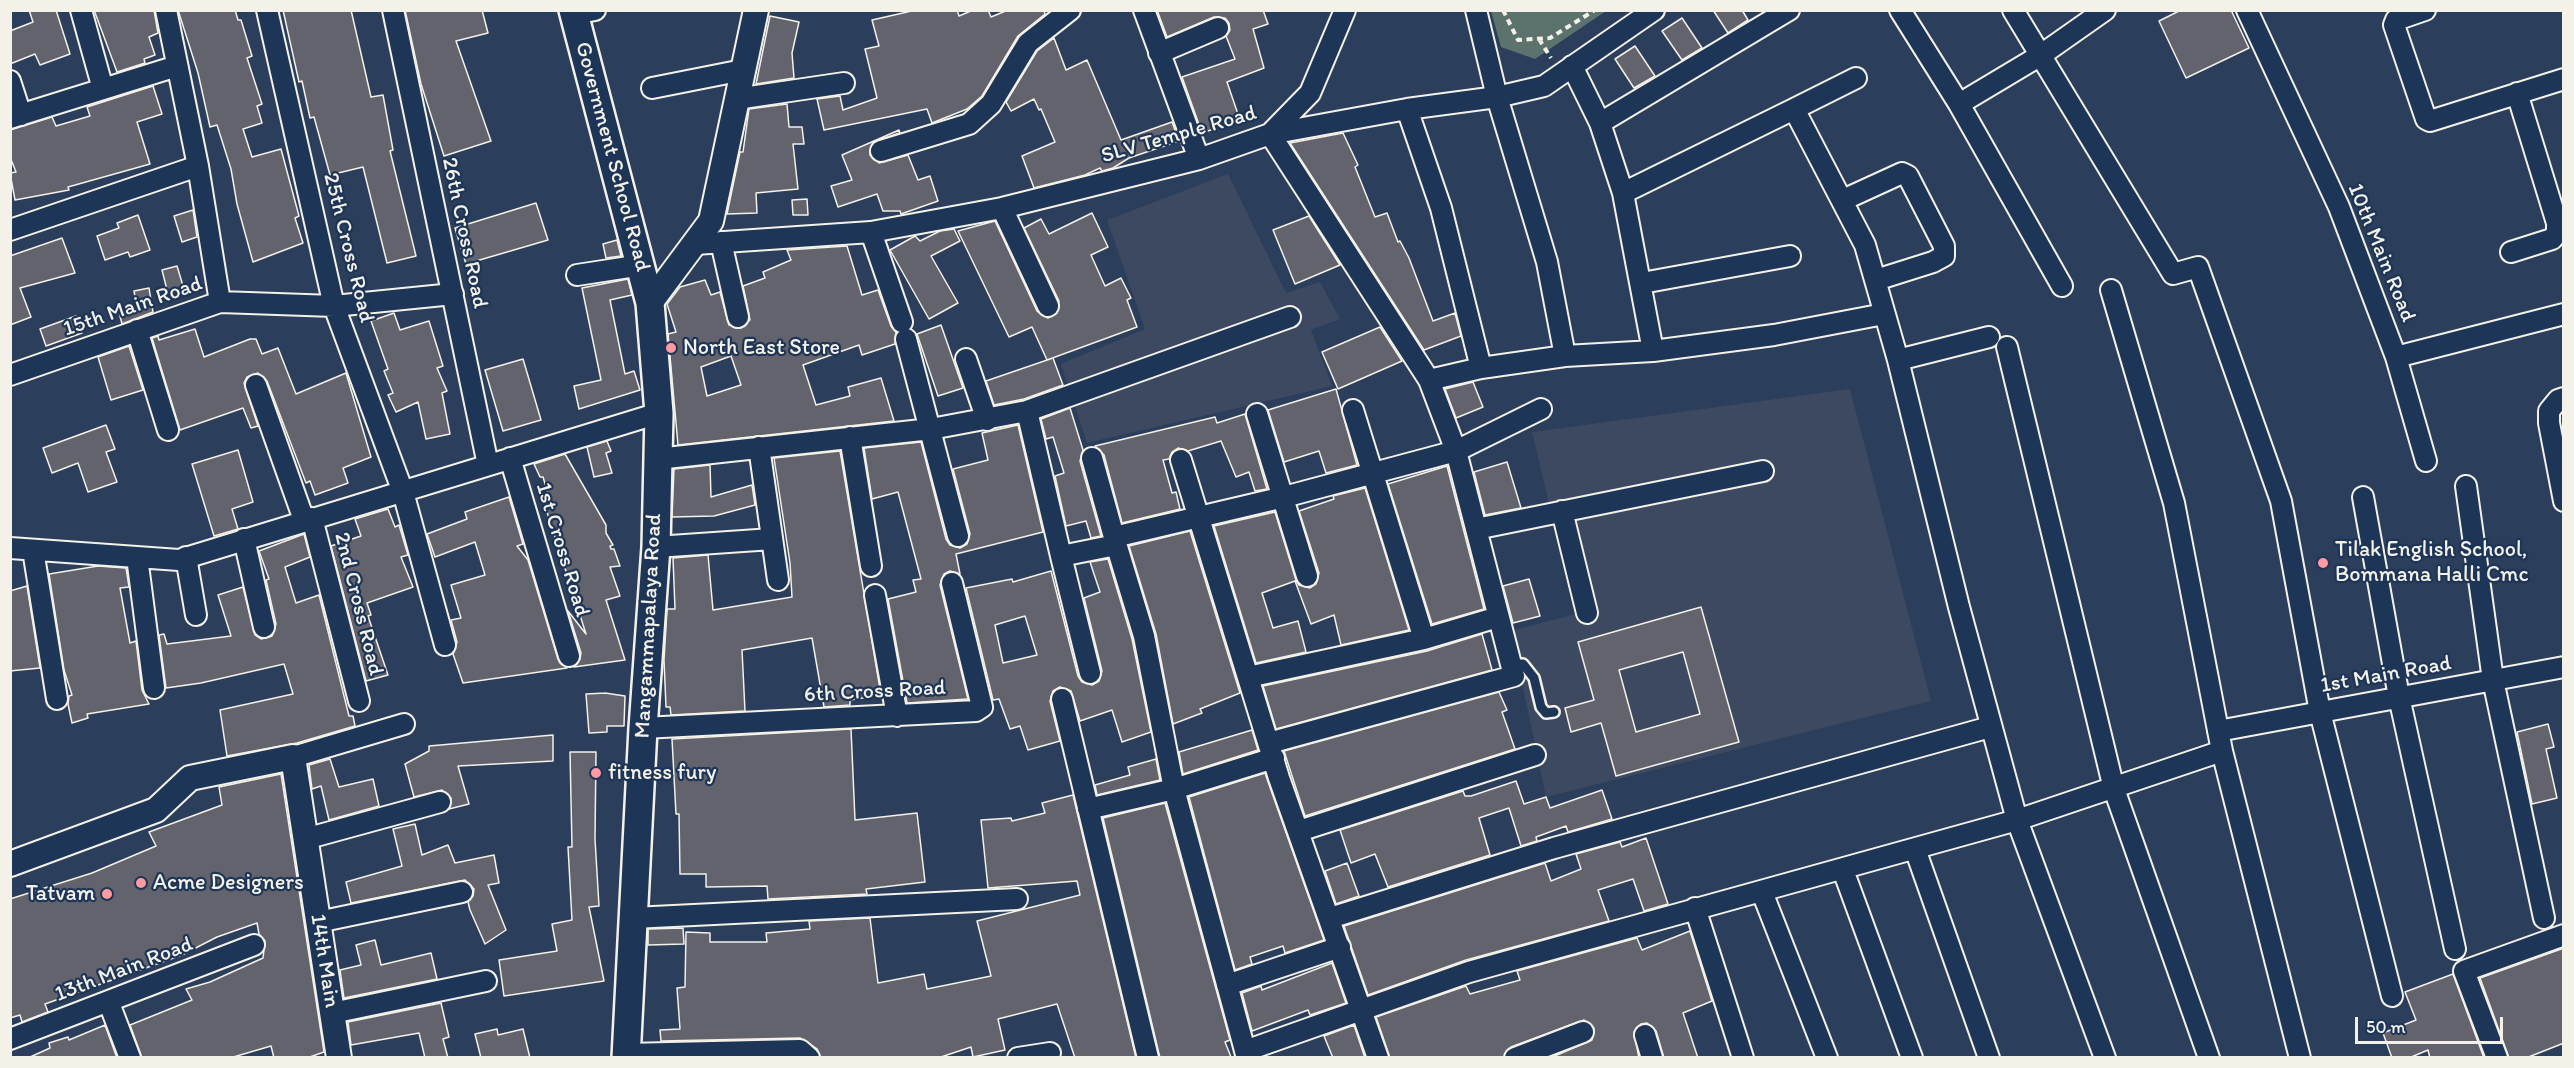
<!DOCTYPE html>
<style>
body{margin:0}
#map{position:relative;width:2574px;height:1068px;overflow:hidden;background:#2b3e5b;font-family:Itim,sans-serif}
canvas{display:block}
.frame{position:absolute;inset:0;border:12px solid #f4f1e8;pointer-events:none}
.scale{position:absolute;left:2355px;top:1017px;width:148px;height:27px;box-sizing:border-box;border:3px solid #f4f1e8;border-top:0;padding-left:8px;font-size:18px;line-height:21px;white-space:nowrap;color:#f4f1e8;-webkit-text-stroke:4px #1d3557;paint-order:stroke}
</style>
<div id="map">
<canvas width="2574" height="1068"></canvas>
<div class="frame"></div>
<div class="scale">50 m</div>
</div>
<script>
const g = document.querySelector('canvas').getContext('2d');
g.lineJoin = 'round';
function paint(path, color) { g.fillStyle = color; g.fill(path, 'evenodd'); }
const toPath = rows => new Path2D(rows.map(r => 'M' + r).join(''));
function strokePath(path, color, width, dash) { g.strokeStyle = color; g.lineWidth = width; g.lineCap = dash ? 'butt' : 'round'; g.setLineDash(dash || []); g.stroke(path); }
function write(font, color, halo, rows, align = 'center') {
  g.font = font + ' Itim,sans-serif'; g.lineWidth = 4.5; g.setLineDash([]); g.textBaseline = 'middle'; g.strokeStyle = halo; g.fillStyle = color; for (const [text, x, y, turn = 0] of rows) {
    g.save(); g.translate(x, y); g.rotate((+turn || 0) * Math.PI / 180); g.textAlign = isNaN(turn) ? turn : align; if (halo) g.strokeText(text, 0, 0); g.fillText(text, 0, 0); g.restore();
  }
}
paint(toPath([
 [1228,174,1286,293,1320,282,1340,319,1311,330,1332,386,1087,443,1061,364,1145,329,1107,220],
 [1850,389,1931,701,1546,797,1511,631,1575,614,1532,432]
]), '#3c4960');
paint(toPath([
 [1491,11,1491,10,1606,11,1535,59,1501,47]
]), '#5c726d');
const building = toPath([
 [29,10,56,10,70,54,40,65,35,54,10,64,10,31,33,22,29,10],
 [94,10,154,10,158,33,149,37,155,55,144,59,145,63,117,72,94,10],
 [178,10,235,10,238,20,241,20,252,56,247,58,262,104,257,106,262,123,243,129,252,157,281,149,299,216,295,218,303,243,253,262,237,204,231,169,217,125,210,127,198,73,178,10],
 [283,10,351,10,371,97,383,95,393,150,390,151,416,256,387,263,363,167,330,175,314,117,310,118,302,81,299,82,283,10],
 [405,10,482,10,488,33,456,41,491,141,444,156,421,84,405,10],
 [916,10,957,10,959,16,973,10,988,10,991,17,1008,10,1044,10,1045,14,1018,36,982,96,967,109,932,123,927,109,824,130,817,99,840,96,843,110,877,98,865,49,879,46,872,20,916,10],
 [1157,10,1263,10,1268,24,1253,29,1264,68,1227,82,1240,120,1202,133,1182,77,1235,59,1226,36,1230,30,1229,23,1225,18,1214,17,1167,37,1157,10],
 [1713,10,1742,10,1748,20,1728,33,1713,10],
 [2181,10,2231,10,2249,48,2186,78,2159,21,2181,10],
 [770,16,799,22,792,53,794,78,756,84,770,16],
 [1682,18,1702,48,1682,60,1662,31,1682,18],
 [1054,38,1066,70,1087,60,1121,140,1172,122,1179,141,1129,158,1113,168,1102,171,1100,168,1085,175,1034,188,1022,156,1055,142,1041,109,1039,110,1034,99,1011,111,1006,102,1037,51,1054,38],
 [1635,46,1655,76,1634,88,1615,59,1635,46],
 [153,86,162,114,137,122,150,164,68,187,69,190,15,200,10,173,16,172,10,157,10,130,52,117,56,126,90,116,87,107,153,86],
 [787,104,789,127,802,127,804,144,793,144,798,189,756,193,757,213,727,214,740,152,743,152,749,109,787,104],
 [899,130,900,133,873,142,870,155,879,163,908,155,918,180,930,176,938,201,901,214,900,211,883,211,877,194,838,207,831,186,852,180,842,155,899,130],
 [1343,133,1358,165,1355,167,1375,217,1387,213,1398,242,1400,241,1409,258,1433,321,1455,313,1461,336,1424,350,1290,143,1343,133],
 [807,199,808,215,793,215,792,200,807,199],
 [536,203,548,240,466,264,455,228,536,203],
 [193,210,197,237,182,242,174,216,193,210],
 [1092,213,1108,247,1091,255,1105,286,1121,278,1131,298,1127,300,1137,327,1047,360,1032,327,1009,337,958,231,995,221,1037,311,1048,318,1057,313,1059,301,1024,228,1041,219,1049,234,1092,213],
 [138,215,150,250,130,257,128,252,105,260,97,236,119,228,117,223,138,215],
 [1309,216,1340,265,1295,284,1273,230,1309,216],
 [954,229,960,241,931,256,958,303,929,319,890,250,915,236,920,241,940,231,954,229],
 [62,238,75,273,20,288,31,317,10,325,10,256,62,238],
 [617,240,621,256,606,258,603,244,617,240],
 [847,246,862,295,878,290,891,326,896,332,895,344,862,355,859,345,803,365,816,405,850,396,848,387,881,378,894,421,678,445,668,334,676,332,667,304,680,287,705,280,711,295,720,292,729,325,741,328,750,320,743,286,765,278,763,272,791,260,787,250,847,246],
 [731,356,741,385,707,396,701,367,731,356],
 [177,266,184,289,168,294,162,270,177,266],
 [628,279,632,295,610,300,625,374,634,371,640,390,579,409,574,386,601,380,582,288,628,279],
 [149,288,153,312,122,324,119,312,137,308,134,291,149,288],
 [394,313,400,330,429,321,443,366,437,368,447,391,442,393,450,434,426,439,418,402,396,412,388,395,393,393,384,371,388,369,371,321,394,313],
 [76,316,82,333,46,346,40,329,76,316],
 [941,325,963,388,938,396,917,334,941,325],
 [1380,327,1402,361,1338,389,1322,352,1380,327],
 [195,329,204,357,250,339,256,339,262,354,278,348,296,394,346,373,371,457,343,468,348,483,315,495,310,481,306,483,267,381,258,373,247,377,244,383,258,426,251,428,243,408,180,430,152,338,158,336,159,340,195,329],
 [129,346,143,390,111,400,98,357,129,346],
 [1053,358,1063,385,1024,399,994,405,986,381,1053,358],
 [523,359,541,420,503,431,485,370,523,359],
 [1473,382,1483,407,1456,418,1445,389,1473,382],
 [1336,389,1357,465,1326,473,1319,451,1284,462,1268,410,1336,389],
 [1070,408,1083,450,1080,461,1101,536,1091,538,1086,521,1066,526,1055,476,1064,473,1053,437,1046,439,1041,419,1070,408],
 [1245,414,1267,489,1255,491,1249,472,1236,477,1221,441,1188,451,1178,448,1172,452,1169,459,1163,460,1172,493,1176,492,1180,509,1122,523,1104,455,1095,446,1215,417,1217,423,1245,414],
 [106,425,115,449,106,452,117,482,88,492,78,463,52,473,43,448,106,425],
 [1018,425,1043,532,956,554,960,574,950,571,944,574,940,585,968,699,907,703,888,599,916,592,913,580,921,579,898,492,872,499,864,448,921,442,946,539,950,545,960,548,967,544,970,534,953,469,988,460,982,433,1018,425],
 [607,441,611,451,606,453,612,473,594,477,587,447,607,441],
 [238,450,253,502,232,509,238,529,214,536,192,464,238,450],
 [840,451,881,695,850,700,850,705,824,707,812,638,742,650,745,711,671,715,670,707,666,707,664,660,667,609,675,609,673,558,708,555,713,610,792,597,790,563,774,458,840,451],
 [565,454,606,525,606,533,613,545,610,546,611,549,614,549,620,566,610,567,620,596,606,600,625,660,574,667,580,659,581,653,568,611,586,634,546,509,552,507,543,477,540,477,534,464,565,454],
 [1507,462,1521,508,1485,515,1474,472,1507,462],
 [710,465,711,497,752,485,755,505,714,516,672,517,674,469,710,465],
 [1447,466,1484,609,1432,624,1388,484,1447,466],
 [1365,488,1409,630,1341,645,1334,615,1311,624,1295,581,1262,593,1273,628,1298,621,1306,652,1256,663,1214,526,1275,512,1296,580,1299,585,1310,588,1316,584,1319,573,1299,511,1334,499,1333,496,1365,488],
 [509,497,523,544,517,546,528,560,558,659,567,668,463,683,453,654,457,642,451,620,461,618,451,585,485,575,475,542,435,557,427,534,467,519,465,512,509,497],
 [388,509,395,527,399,525,408,555,401,557,413,587,367,603,371,615,368,616,388,675,366,681,331,546,361,536,355,519,388,509],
 [1190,531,1240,693,1200,709,1202,713,1173,724,1156,634,1129,546,1190,531],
 [304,534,310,557,285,567,296,603,319,595,349,716,353,716,355,726,297,743,227,756,220,710,293,694,284,664,201,683,166,688,159,635,164,634,167,644,231,636,218,595,243,587,255,635,261,639,272,636,276,624,266,580,269,579,259,551,304,534],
 [1108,559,1132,639,1151,732,1122,742,1112,710,1080,721,1071,691,1060,687,1053,691,1050,701,1060,741,1028,750,1020,726,1010,729,999,699,993,700,966,588,1012,579,1013,582,1051,571,1078,676,1082,682,1092,685,1099,681,1102,671,1084,598,1100,592,1090,562,1108,559],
 [1025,616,1037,655,1003,663,995,625,1025,616],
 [98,566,126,568,129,587,120,588,130,643,136,641,142,690,149,704,87,714,88,718,72,723,68,704,69,696,72,695,64,670,49,574,98,566],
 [1529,579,1540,616,1513,623,1503,586,1529,579],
 [27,586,40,668,10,671,10,591,27,586],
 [1701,607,1739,742,1616,776,1601,723,1571,732,1565,708,1594,700,1578,642,1701,607],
 [1683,652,1700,714,1636,732,1619,670,1683,652],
 [1482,634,1492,670,1276,729,1263,686,1427,651,1482,634],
 [1499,692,1507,710,1502,712,1515,749,1305,816,1284,751,1499,692],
 [605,693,625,696,624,726,607,726,607,732,589,733,586,694,605,693],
 [2548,724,2554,747,2546,749,2557,798,2532,804,2517,732,2548,724],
 [851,729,855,820,917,813,925,882,866,889,867,894,768,899,767,886,706,887,706,874,680,874,679,814,676,814,672,739,851,729],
 [1252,730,1258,750,1183,774,1179,752,1252,730],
 [553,735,553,761,458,766,469,804,449,809,451,798,442,790,414,797,405,764,429,751,429,746,553,735],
 [570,752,596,752,595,839,599,906,589,907,604,981,504,996,499,960,557,951,552,924,572,920,568,847,572,847,570,752],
 [330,759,339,787,373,779,379,806,329,820,321,786,312,789,309,765,330,759],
 [1156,759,1160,780,1097,795,1095,785,1130,775,1128,767,1156,759],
 [1265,773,1324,940,1285,953,1283,946,1250,957,1252,964,1235,970,1189,797,1265,773],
 [281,774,324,1052,307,1058,274,1058,271,1046,230,1058,142,1058,130,1025,192,1000,186,989,210,982,263,958,265,941,259,934,257,923,217,937,182,955,45,1004,48,1012,22,1022,20,1015,10,1018,10,899,92,873,156,846,149,832,222,805,219,787,281,774],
 [1516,781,1524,804,1546,797,1550,808,1602,790,1612,819,1568,832,1566,826,1536,837,1537,841,1521,846,1509,808,1479,818,1490,855,1388,887,1375,854,1351,863,1340,830,1463,791,1465,796,1471,796,1516,781],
 [1073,795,1136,1058,1075,1058,1057,1004,998,1019,1005,1050,973,1057,971,1047,938,1058,821,1058,817,1049,800,1038,661,1041,660,1030,680,1029,677,988,685,987,686,932,710,933,710,942,767,942,766,933,810,929,809,921,870,918,878,983,924,974,927,989,991,976,977,921,1080,895,1077,881,988,888,981,820,1011,818,1012,821,1045,813,1042,803,1073,795],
 [1165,803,1230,1040,1225,1042,1231,1057,1160,1058,1103,818,1165,803],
 [415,824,422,855,448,845,455,863,494,855,499,883,488,885,506,930,485,944,470,910,468,902,473,896,474,889,465,880,351,903,346,882,402,866,393,829,415,824],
 [1646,838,1668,904,1644,911,1633,879,1598,890,1609,921,1466,960,1368,995,1344,926,1545,863,1551,881,1581,869,1576,854,1620,842,1622,847,1646,838],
 [1347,863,1359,896,1336,904,1325,871,1347,863],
 [683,928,684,944,648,945,648,929,683,928],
 [1690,931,1712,1001,1683,1013,1698,1058,1664,1058,1656,1031,1647,1023,1641,1024,1634,1032,1639,1058,1550,1058,1592,1040,1594,1028,1584,1020,1511,1047,1503,1058,1390,1058,1376,1017,1466,986,1470,994,1520,980,1517,971,1637,938,1642,950,1690,931],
 [375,940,381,965,431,953,437,979,344,998,340,970,361,965,356,945,375,940],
 [2564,948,2564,1043,2526,1058,2509,1058,2480,978,2564,948],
 [1332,963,1346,1003,1310,1015,1308,1010,1252,1031,1242,993,1261,986,1262,990,1332,963],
 [2453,974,2484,1058,2430,1058,2428,1050,2409,1058,2392,1058,2383,1033,2416,1020,2405,992,2453,974],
 [441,1003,449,1037,443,1039,448,1058,425,1058,419,1033,351,1045,348,1022,441,1003],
 [105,1025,117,1058,28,1058,50,1048,49,1043,68,1037,69,1040,105,1025],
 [1354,1025,1365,1058,1333,1058,1324,1036,1354,1025],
 [497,1029,498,1035,523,1029,530,1058,481,1058,475,1034,497,1029]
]);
paint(building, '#63636d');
strokePath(building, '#f4f1e8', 1.5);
const service = toPath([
 [1511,664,1523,664,1534,678,1541,707,1546,713,1554,712]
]);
const minor = toPath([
 [81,10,103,89],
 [166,10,198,166,220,302],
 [267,10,334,306,403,492,445,645],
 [393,10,488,465],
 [1144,10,1199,159],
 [1476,10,1497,97,1547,262,1565,356],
 [1900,10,1959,104,2041,55,2105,10],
 [2013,10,2173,274,2198,267,2281,501,2320,712,2392,996],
 [2247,10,2339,207,2396,357,2564,314],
 [2425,10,2396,20,2394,25,2426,119,2430,121,2564,79],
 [574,14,595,10],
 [1159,53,1218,28],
 [1572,66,1600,123,1623,193,1653,351],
 [10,81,21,115],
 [652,88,743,70],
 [736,99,844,83],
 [1959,104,2062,286],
 [1407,109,1441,208,1481,368],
 [1794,109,1856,78],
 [10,118,177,66],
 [1600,123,1789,10],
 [881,151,969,124,991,104,1028,43,1070,10],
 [1623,193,1794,109,1865,245,1898,360,1959,607,2017,820,2105,1058],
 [1843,200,1902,173,1908,176,1944,246,1944,256,1933,262,1876,280],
 [1002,208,1048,306],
 [10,230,198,166],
 [871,232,902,322],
 [721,242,738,317],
 [695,244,871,232,1002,208,1199,159,1270,134,1407,109,1497,97,1544,86,1654,10],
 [2511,252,2552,239,2557,233,2557,223,2517,93],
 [577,275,642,265],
 [1642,283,1790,256],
 [2111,290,2174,503,2222,751,2300,1058],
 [137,330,168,430],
 [906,339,958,536],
 [2007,347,2114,789,2209,1058],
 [2396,357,2426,461],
 [966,359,987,420],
 [1898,360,1989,337],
 [10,375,220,302,334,306,453,294],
 [1429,380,1481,368,1565,356,1653,351,1774,335,1884,314],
 [256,385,304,520],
 [2564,398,2558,400,2549,411,2549,423,2564,501],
 [1353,410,1424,639],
 [1027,411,1061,556,1116,545],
 [1257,414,1307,576],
 [850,437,871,566],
 [759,447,778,580],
 [510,458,569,656],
 [1092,458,1114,537],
 [657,459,931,429,1027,411,1290,317],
 [1181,460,1279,778,1378,1058],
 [2466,486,2493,680,2544,918],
 [2363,497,2399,697,2455,949],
 [1562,511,1587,613],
 [312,518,359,701],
 [1476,529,1763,471],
 [244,539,264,627],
 [656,547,772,539],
 [10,548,179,560,659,413],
 [33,550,57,699],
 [1061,556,1090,673],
 [137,557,154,688],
 [186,557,196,615],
 [875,595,897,716],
 [1248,677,1424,639,1498,617],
 [1062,699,1148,1058],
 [643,728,976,711,982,707,952,583],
 [2218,731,2564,667],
 [1269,743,1514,676,1456,451,1429,380,1270,134,1310,93,1345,10],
 [293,757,404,724],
 [1088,809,1174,789,1274,758],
 [1299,831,1535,755],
 [305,839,440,802],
 [1915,849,1989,1058],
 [1843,870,1912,1058],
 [1762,892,1827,1058],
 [1695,908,1743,1058],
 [633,918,1017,899],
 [1330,918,1554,848,1990,727],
 [318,922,462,892],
 [1227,985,1340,947],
 [109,1003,130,1058],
 [332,1013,486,981],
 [1645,1035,1652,1058],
 [10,1039,254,945],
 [1245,1051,1469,972,2017,820,2222,751],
 [626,1054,800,1050,809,1058],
 [1018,1058,1050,1053],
 [1247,1058,1174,789,1144,636,1114,537,1284,497,1456,451,1541,409],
 [1515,1058,1583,1032],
 [2497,1058,2464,971,2564,935]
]);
const tertiary = toPath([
 [650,303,711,221,756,10],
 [10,864,156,810,190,778,293,757,339,1058]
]);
const secondary = toPath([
 [573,10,650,303,659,413,656,547,643,728,626,1058]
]);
strokePath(service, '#f4f1e8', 14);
strokePath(minor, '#f4f1e8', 24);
strokePath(tertiary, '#f4f1e8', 28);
strokePath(secondary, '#f4f1e8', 32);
strokePath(toPath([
 [1503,10,1518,40,1550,38,1595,10],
 [1539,39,1551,58]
]), '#f4f1e8', 4, [6, 4.5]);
strokePath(service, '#1d3557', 9);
strokePath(minor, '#1d3557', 20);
strokePath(tertiary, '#1d3557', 24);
strokePath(secondary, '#1d3557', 27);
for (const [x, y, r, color] of [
 [671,348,6,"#ff9aa2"],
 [2323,563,6,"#ff9aa2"],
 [596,773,6,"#ff9aa2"],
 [141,883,6,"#ff9aa2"],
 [107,894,6,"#ff9aa2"]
]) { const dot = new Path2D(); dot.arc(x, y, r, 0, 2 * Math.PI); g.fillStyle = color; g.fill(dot); strokePath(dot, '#1d3557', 2); }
write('22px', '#f4f1e8', '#1d3557', [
 ["SLV Temple Road",1179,135,-16],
 ["Government School Road",612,157,75],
 ["26th Cross Road",464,233,78],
 ["25th Cross Road",348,248,76],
 ["10th Main Road",2381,253,68],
 ["15th Main Road",133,307,-19],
 ["1st Cross Road",562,550,73],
 ["2nd Cross Road",358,604,76],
 ["Mangammapalaya Road",649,626,-87],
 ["1st Main Road",2386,675,-10],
 ["6th Cross Road",875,692,-3],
 ["14th Main",324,961,81],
 ["13th Main Road",124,970,-21]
]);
write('22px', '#f4f1e8', '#1d3557', [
 ["North East Store",683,348],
 ["Tilak English School,",2335,550],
 ["Bommana Halli Cmc",2335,575],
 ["fitness fury",608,773],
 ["Acme Designers",153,883],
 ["Tatvam",95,894,"right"]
], 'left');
</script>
